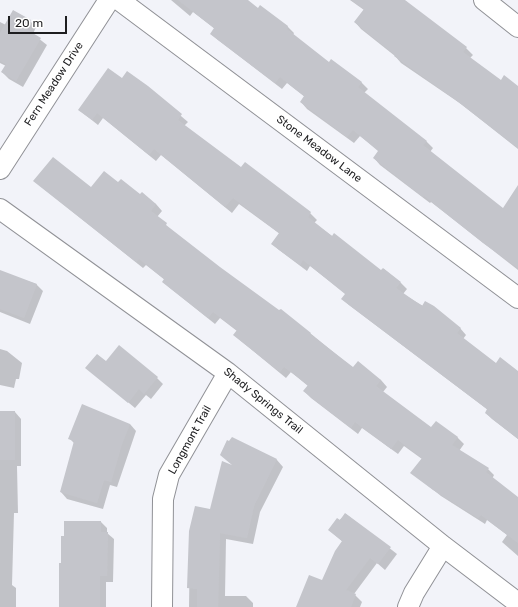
<!DOCTYPE html>
<style>
body{margin:0}
#map{position:relative;width:518px;height:607px;overflow:hidden;background:#f2f3f9;font-family:Rubik,sans-serif}
canvas{display:block}
.scale{position:absolute;left:8px;top:16px;width:59px;height:18px;box-sizing:border-box;border:2px solid #1e1e20;border-top:0;padding-left:5px;font-size:12px;line-height:14px;white-space:nowrap;color:#1e1e20;-webkit-text-stroke:3px #fff;paint-order:stroke}
</style>
<div id="map">
<canvas width="518" height="607"></canvas>
<div class="scale">20 m</div>
</div>
<script>
const g = document.querySelector('canvas').getContext('2d');
g.lineJoin = 'round';
function paint(path, color) { g.fillStyle = color; g.fill(path, 'evenodd'); }
const toPath = rows => new Path2D(rows.map(r => 'M' + r).join(''));
function strokePath(path, color, width, dash) { g.strokeStyle = color; g.lineWidth = width; g.lineCap = dash ? 'butt' : 'round'; g.setLineDash(dash || []); g.stroke(path); }
function write(font, color, halo, rows, align = 'center') {
  g.font = font + ' Rubik,sans-serif'; g.lineWidth = 3; g.setLineDash([]); g.textBaseline = 'middle'; g.strokeStyle = halo; g.fillStyle = color; for (const [text, x, y, turn = 0] of rows) {
    g.save(); g.translate(x, y); g.rotate((+turn || 0) * Math.PI / 180); g.textAlign = isNaN(turn) ? turn : align; if (halo) g.strokeText(text, 0, 0); g.fillText(text, 0, 0); g.restore();
  }
}
paint(toPath([
 [171,0,246,0,258,9,260,7,288,27,294,33,293,35,329,63,361,82,368,89,364,93,426,141,433,148,430,152,503,209,518,202,518,270,431,202,430,203,380,165,374,158,379,151,360,136,354,143,307,109,301,102,305,97,287,83,282,89,218,40,211,34,215,29,193,12,190,16],
 [350,0,404,0,466,48,473,55,470,58,501,81,518,87,518,149,461,104,401,63,395,56,361,29,355,22,364,10],
 [30,21,36,27,33,34,47,45,23,87,9,79,2,72,6,66,0,63,0,22,6,25],
 [122,80,147,87,188,122,184,126,241,169,245,164,310,213,317,220,314,223,382,272,384,269,401,283,407,289,403,294,460,328,466,335,463,339,496,364,518,372,518,439,492,419,486,413,488,410,349,305,342,299,346,294,310,266,307,271,279,250,272,244,280,234,239,204,232,213,161,155,156,161,103,118,98,125,79,110],
 [34,181,140,196,156,204,162,211,157,217,172,231,219,268,310,333,353,368,381,380,387,387,383,392,431,429,457,437,464,444,459,451,488,469,494,475,492,479,518,498,518,556,502,542,507,535,487,520,485,524,441,496,412,473,422,459,404,446,398,454,362,428,358,434,311,398,304,391,308,386,291,372,286,378,241,341,234,335,237,331,220,318,215,324,170,288,163,282,165,280,146,265,143,268],
 [0,271,36,284,43,291,30,324,0,312],
 [0,349,7,351,22,363,19,379,16,379,14,388,0,385],
 [87,368,157,378,163,384,151,399,146,395,135,408],
 [0,412,15,412,21,419,21,466,17,466,18,513,14,513,12,585,16,588,16,607,0,607],
 [130,424,136,431,117,487,110,485,103,509,67,499,61,492,75,444,69,438],
 [232,438,277,460,283,467,260,512,253,544,226,539,225,596,246,596,253,603,253,607,189,607,190,531,211,510,233,466,230,442],
 [346,514,397,554,385,570,377,563,354,594,362,602,360,607,297,607,323,582,343,542,329,530],
 [101,522,107,528,107,533,114,539,113,582,106,582,106,607,59,607,60,564,62,564]
]), '#0003');
paint(toPath([
 [178,0,248,0,258,8,260,5,288,26,287,29,329,62,331,59,362,82,358,87,427,141,423,145,503,208,518,185,518,268,483,243,424,196,423,197,373,158,378,151,353,130,347,137,300,102,304,96,280,77,275,83,210,34,214,28],
 [351,0,405,0,467,47,463,52,501,80,504,75,518,86,518,148,453,98,394,56,395,55,354,22,364,9],
 [13,10,31,20,26,29,41,38,16,81,1,72,6,64,0,61,0,33],
 [108,68,122,78,127,71,148,86,182,114,178,120,241,167,245,162,311,212,308,217,332,236,334,233,381,270,383,268,401,282,396,288,422,306,425,301,434,306,461,328,457,333,496,363,500,357,518,371,518,439,485,413,487,409,341,299,345,294,303,260,300,265,271,244,279,233,233,198,225,207,154,149,149,155,97,113,92,120,78,110],
 [53,157,91,187,104,171,118,182,121,179,140,194,142,192,156,204,151,211,167,223,166,225,220,267,279,310,281,309,311,333,310,334,353,367,358,361,381,380,376,386,431,427,436,421,458,437,452,445,489,468,486,472,518,497,518,543,481,515,478,518,433,490,410,473,422,458,398,440,391,449,355,422,351,428,303,391,308,385,284,367,280,372,233,335,237,330,213,312,208,318,162,282,164,279,139,259,136,262,33,181],
 [0,270,37,284,24,318,0,309],
 [119,345,158,377,144,394,139,389,128,403,85,368,97,354,106,361],
 [82,404,130,424,122,444,111,482,104,480,97,503,60,492,74,441,68,439],
 [0,411,15,411,15,460,0,460],
 [232,437,277,459,254,506,247,538,220,533,218,607,197,607,197,589,187,588,189,531,195,506,210,509,222,461,232,465,220,455,227,440,229,441],
 [345,513,391,547,378,564,370,558,346,590,356,594,351,607,296,607,309,575,322,580,335,551,342,541,328,530,337,518,340,520],
 [64,521,101,521,101,532,108,532,107,576,100,576,100,607,59,607,59,563,61,563,61,536,64,536]
]), '#c4c5cb');
const minor = toPath([
 [119,0,518,298],
 [484,0,518,27],
 [0,169,109,0],
 [0,209,228,373,443,546,518,603],
 [162,607,163,499,169,475,228,373],
 [408,607,414,593,443,546]
]);
strokePath(minor, '#909196', 22);
strokePath(minor, '#fff', 20);
write('11px', '#1e1e20', '#fff', [
 ["Fern Meadow Drive",54,84,-57],
 ["Stone Meadow Lane",319,149,37],
 ["Shady Springs Trail",263,401,39],
 ["Longmont Trail",190,440,-61]
]);
</script>
